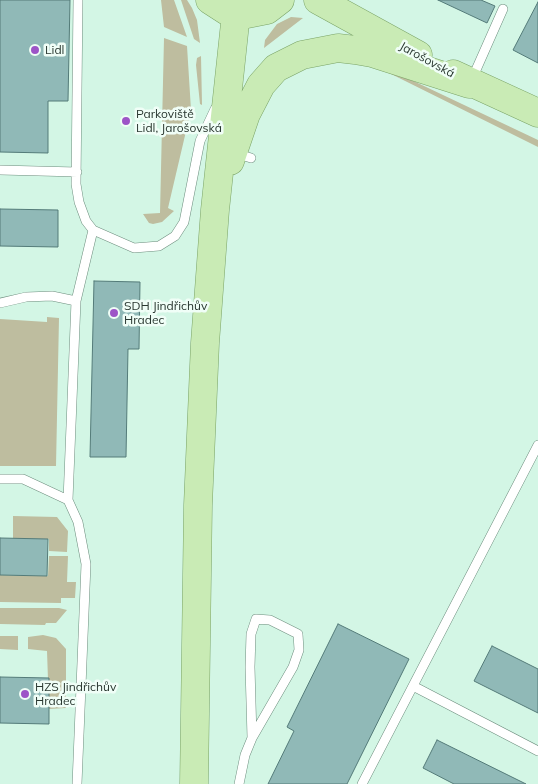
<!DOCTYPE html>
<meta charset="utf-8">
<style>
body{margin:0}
canvas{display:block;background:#d3f6e5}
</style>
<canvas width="538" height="784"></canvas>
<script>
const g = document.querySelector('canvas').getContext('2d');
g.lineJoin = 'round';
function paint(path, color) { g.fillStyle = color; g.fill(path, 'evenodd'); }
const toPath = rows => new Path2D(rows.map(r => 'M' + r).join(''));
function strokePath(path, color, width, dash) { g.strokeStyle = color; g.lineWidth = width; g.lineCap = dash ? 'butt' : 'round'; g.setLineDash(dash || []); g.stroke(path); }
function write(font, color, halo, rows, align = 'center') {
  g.font = font + ' Mulish,sans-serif'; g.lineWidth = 5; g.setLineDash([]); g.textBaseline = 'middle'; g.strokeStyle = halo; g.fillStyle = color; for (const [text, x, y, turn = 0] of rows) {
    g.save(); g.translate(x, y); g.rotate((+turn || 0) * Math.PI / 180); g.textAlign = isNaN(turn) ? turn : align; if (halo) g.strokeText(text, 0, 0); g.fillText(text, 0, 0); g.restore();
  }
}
paint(toPath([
 [161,0,174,0,187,37,164,27],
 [181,0,187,0,192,8,197,20,200,43,194,39],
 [291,17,303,18,264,48,265,40,277,24],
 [164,38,187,46,191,110,168,208,174,211,162,222,153,224,149,223,143,214,160,213],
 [201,56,202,104,202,105,200,104,196,65,197,58],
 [367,59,538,140,538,147,379,68,357,61,327,63,303,68,309,62],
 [47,317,59,318,56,466,0,466,0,319,47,322],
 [13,516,57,517,68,531,67,552,49,551,49,539,13,539],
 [49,556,68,556,67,582,76,582,75,598,61,598,61,603,0,602,0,575,48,576],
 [0,608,59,608,67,610,56,623,46,623,45,625,0,624],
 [43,635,56,638,66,649,66,708,49,709,47,651,28,649,28,637],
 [0,636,18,636,18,650,0,649]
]), '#bebd9f');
const building = toPath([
 [0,0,70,0,68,101,48,101,48,153,0,152,0,0],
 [438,0,481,0,495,6,487,23,438,0],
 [538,2,538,63,513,50,538,2],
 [0,209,58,210,58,247,0,246,0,209],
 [94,281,140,282,139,349,128,349,126,457,90,457,94,281],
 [0,538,48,539,47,576,0,575,0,538],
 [338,624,409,659,347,784,268,784,294,731,287,727,338,624],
 [492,646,538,669,538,713,474,681,492,646],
 [0,677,49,678,49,724,0,723,0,677],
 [437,740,526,784,454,784,423,768,437,740]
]);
paint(building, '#90b9b7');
strokePath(building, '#547b79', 1);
const service = toPath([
 [78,0,76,184,79,202,86,221,93,230,134,248,159,246,175,236,184,222,200,141,215,109],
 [472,79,503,9],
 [235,153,251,158],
 [0,170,77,172],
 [0,303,26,297,52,296,76,301],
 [0,479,23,479,68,500],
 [413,686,538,751],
 [77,784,86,564,78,522,68,500,76,301,93,230],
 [239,784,245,755,252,738,293,667,299,650,298,634,270,620,256,619,251,634,250,667,252,738],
 [362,784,538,445]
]);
const primary = toPath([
 [210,0,227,11,247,14,267,10,280,0],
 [318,0,418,55],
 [453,74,538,113],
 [230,161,246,114,261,85,276,68,302,55,338,48,355,50,372,53,469,84],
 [194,784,198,505,205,343,215,210,236,14]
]);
strokePath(service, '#6d8e7e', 10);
strokePath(primary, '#7aa366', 29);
strokePath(service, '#fff', 9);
strokePath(primary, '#c9ebb5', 28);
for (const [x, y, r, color] of [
 [35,50,5,"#9d54c7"],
 [126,121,5,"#9d54c7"],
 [114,313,5,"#9d54c7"],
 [25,694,5,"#9d54c7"]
]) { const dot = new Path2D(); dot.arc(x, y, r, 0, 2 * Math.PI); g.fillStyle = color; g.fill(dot); strokePath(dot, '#f0fef7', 2); }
write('12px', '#293730', '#f0fef7', [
 ["Lidl",45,50],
 ["Parkoviště",136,114],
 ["Lidl, Jarošovská",136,128],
 ["SDH Jindřichův",124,306],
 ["Hradec",124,320],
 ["HZS Jindřichův",35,687],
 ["Hradec",35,701]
], 'left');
write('12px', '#293730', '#f0fef7', [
 ["Jarošovská",427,60,29]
]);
</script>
